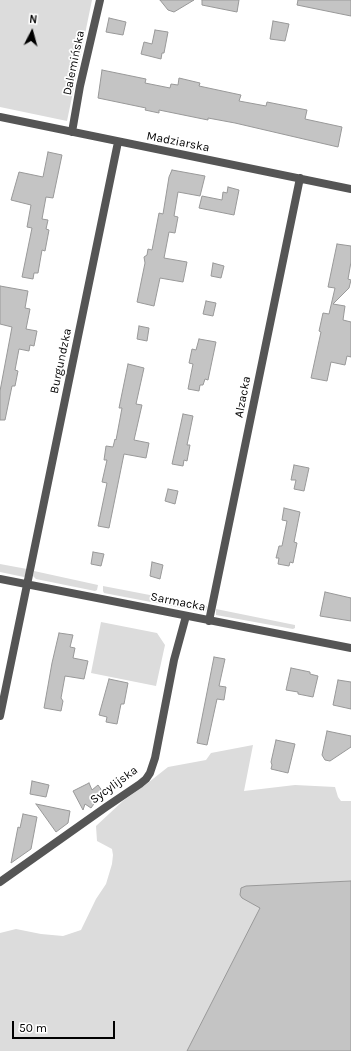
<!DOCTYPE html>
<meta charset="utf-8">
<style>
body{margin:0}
#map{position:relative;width:351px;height:1051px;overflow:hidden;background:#fff;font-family:Karla,sans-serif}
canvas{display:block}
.north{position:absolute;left:12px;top:12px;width:40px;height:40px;-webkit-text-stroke:3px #fff;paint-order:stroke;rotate:6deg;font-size:11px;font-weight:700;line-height:16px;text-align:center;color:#000}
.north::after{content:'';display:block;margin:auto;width:14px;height:18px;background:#000;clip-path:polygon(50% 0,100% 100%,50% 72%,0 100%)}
.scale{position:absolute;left:12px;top:1021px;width:103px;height:18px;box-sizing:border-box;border:2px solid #000;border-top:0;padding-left:5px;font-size:12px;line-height:14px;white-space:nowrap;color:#000;-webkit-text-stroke:3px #fff;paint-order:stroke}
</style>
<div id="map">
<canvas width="351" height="1051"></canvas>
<div class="north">N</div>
<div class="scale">50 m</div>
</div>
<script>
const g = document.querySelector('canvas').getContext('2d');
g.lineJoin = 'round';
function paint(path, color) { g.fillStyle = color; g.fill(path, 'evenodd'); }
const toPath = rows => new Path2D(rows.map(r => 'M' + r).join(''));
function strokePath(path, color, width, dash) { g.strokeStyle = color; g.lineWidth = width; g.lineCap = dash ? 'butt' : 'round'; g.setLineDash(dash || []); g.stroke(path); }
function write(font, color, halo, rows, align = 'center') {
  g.font = font + ' Karla,sans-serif'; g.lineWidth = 3.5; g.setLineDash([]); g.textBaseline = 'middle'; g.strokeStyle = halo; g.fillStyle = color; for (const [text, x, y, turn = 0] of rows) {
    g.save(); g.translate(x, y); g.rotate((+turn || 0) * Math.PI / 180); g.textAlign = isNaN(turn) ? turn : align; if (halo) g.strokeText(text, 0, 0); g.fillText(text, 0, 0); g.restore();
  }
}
paint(toPath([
 [0,0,92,0,67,121,0,107],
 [0,564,27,569,26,576,24,577,0,572],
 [34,571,98,585,97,590,95,591,36,579,33,576],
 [103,586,207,606,206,611,203,612,104,593,103,591],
 [216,609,295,625,295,628,293,629,216,615],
 [101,622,157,633,165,645,156,686,91,673],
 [253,745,244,791,295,785,335,787,338,797,341,801,351,801,351,1051,0,1051,0,933,16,929,41,934,63,936,81,930,96,899,106,884,112,864,113,855,112,849,97,841,96,826,124,800,144,786,168,767,206,760,211,753]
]), '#dcdcdc');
const building = toPath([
 [160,0,194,0,174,12,168,10,160,0],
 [202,0,239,0,237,12,202,5,202,0],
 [298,0,351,0,351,16,297,5,298,0],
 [109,18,126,22,123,35,106,32,109,18],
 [273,21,289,24,285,41,270,39,273,21],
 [155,30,168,32,164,53,162,53,161,59,141,54,144,42,152,44,155,30],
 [102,70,146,79,145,83,170,88,171,84,178,85,179,78,200,83,199,86,241,95,239,101,266,106,267,102,307,110,305,119,342,127,338,147,235,123,208,118,208,120,159,110,159,113,145,110,146,108,98,98,102,70],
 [48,152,62,155,53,198,46,197,42,219,48,220,46,229,49,230,45,251,42,250,38,273,34,273,33,279,22,277,32,228,27,227,31,205,11,200,19,172,43,177,48,152],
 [172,170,205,176,200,196,178,192,174,216,178,217,175,233,169,232,164,258,187,262,183,282,160,278,154,306,137,302,145,263,144,257,147,255,148,249,152,250,159,213,163,214,169,177,172,170],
 [228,187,239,190,234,215,199,208,202,196,222,200,223,192,227,193,228,187],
 [337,244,351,246,351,262,348,279,351,280,349,288,333,304,345,306,343,320,351,322,351,357,347,356,345,365,331,362,327,381,311,378,321,332,319,331,323,313,329,314,335,288,328,287,337,244],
 [213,263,224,266,221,278,211,276,213,263],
 [0,286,28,291,25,308,30,309,26,329,37,331,34,346,30,345,29,351,19,349,15,370,18,371,15,386,12,386,5,420,0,420,0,391,12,327,0,324,0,286],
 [206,301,216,303,213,316,203,314,206,301],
 [139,326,149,328,147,341,137,339,139,326],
 [199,339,216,342,208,380,205,379,203,385,200,385,199,391,188,389,193,364,189,363,192,349,196,350,199,339],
 [128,364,144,368,136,404,142,405,134,440,149,443,146,458,124,454,109,528,98,526,107,483,102,482,107,460,104,460,106,446,113,447,115,439,116,440,122,408,119,408,128,364],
 [183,414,193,416,187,445,190,445,187,461,184,460,183,466,172,464,183,414],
 [294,465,309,468,304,491,294,489,296,480,291,480,294,465],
 [168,489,178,491,175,504,165,501,168,489],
 [284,508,300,512,294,542,297,543,293,563,290,562,289,566,278,564,279,558,276,558,279,546,282,546,287,521,282,520,284,508],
 [93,552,104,554,101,566,91,564,93,552],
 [152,562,163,565,160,579,150,576,152,562],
 [325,592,351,598,351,621,320,616,325,592],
 [59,633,73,635,70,647,75,648,73,658,88,661,84,679,65,676,61,698,63,701,61,711,44,708,52,663,59,633],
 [214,657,225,659,219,686,226,687,224,700,217,699,207,745,197,743,214,657],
 [291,668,310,672,310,674,318,676,313,697,298,694,298,692,286,690,291,668],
 [109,679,128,683,124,704,121,704,117,724,106,722,107,717,99,715,109,679],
 [338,680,351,682,351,709,333,705,338,680],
 [327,731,351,736,351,747,330,761,325,760,322,755,327,731],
 [276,740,295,744,288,773,271,769,272,765,271,762,276,740],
 [32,781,49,785,46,797,30,794,32,781],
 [89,783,92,790,98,785,105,795,96,801,91,808,85,804,83,810,73,791,89,783],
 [36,804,70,811,68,823,56,832,36,804],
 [23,814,37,817,31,849,11,863,18,827,20,828,23,814],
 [351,881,351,1051,187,1051,260,908,242,898,240,895,241,888,246,886,351,881]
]);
paint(building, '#c4c4c4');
strokePath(building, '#999', 1);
strokePath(toPath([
 [0,117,351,189],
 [72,132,80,86,100,0],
 [0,579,351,648],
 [209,621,300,178],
 [0,716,118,142],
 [0,882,106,807,140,784,146,779,150,773,155,758,174,660,186,616]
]), '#555', 8);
write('12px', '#000', '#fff', [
 ["Dalemińska",74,63,-78],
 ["Madziarska",178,142,11],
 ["Burgundzka",61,361,-78],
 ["Alzacka",243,397,-79],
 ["Sarmacka",178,602,11],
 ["Sycylijska",114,785,-36]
]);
</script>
